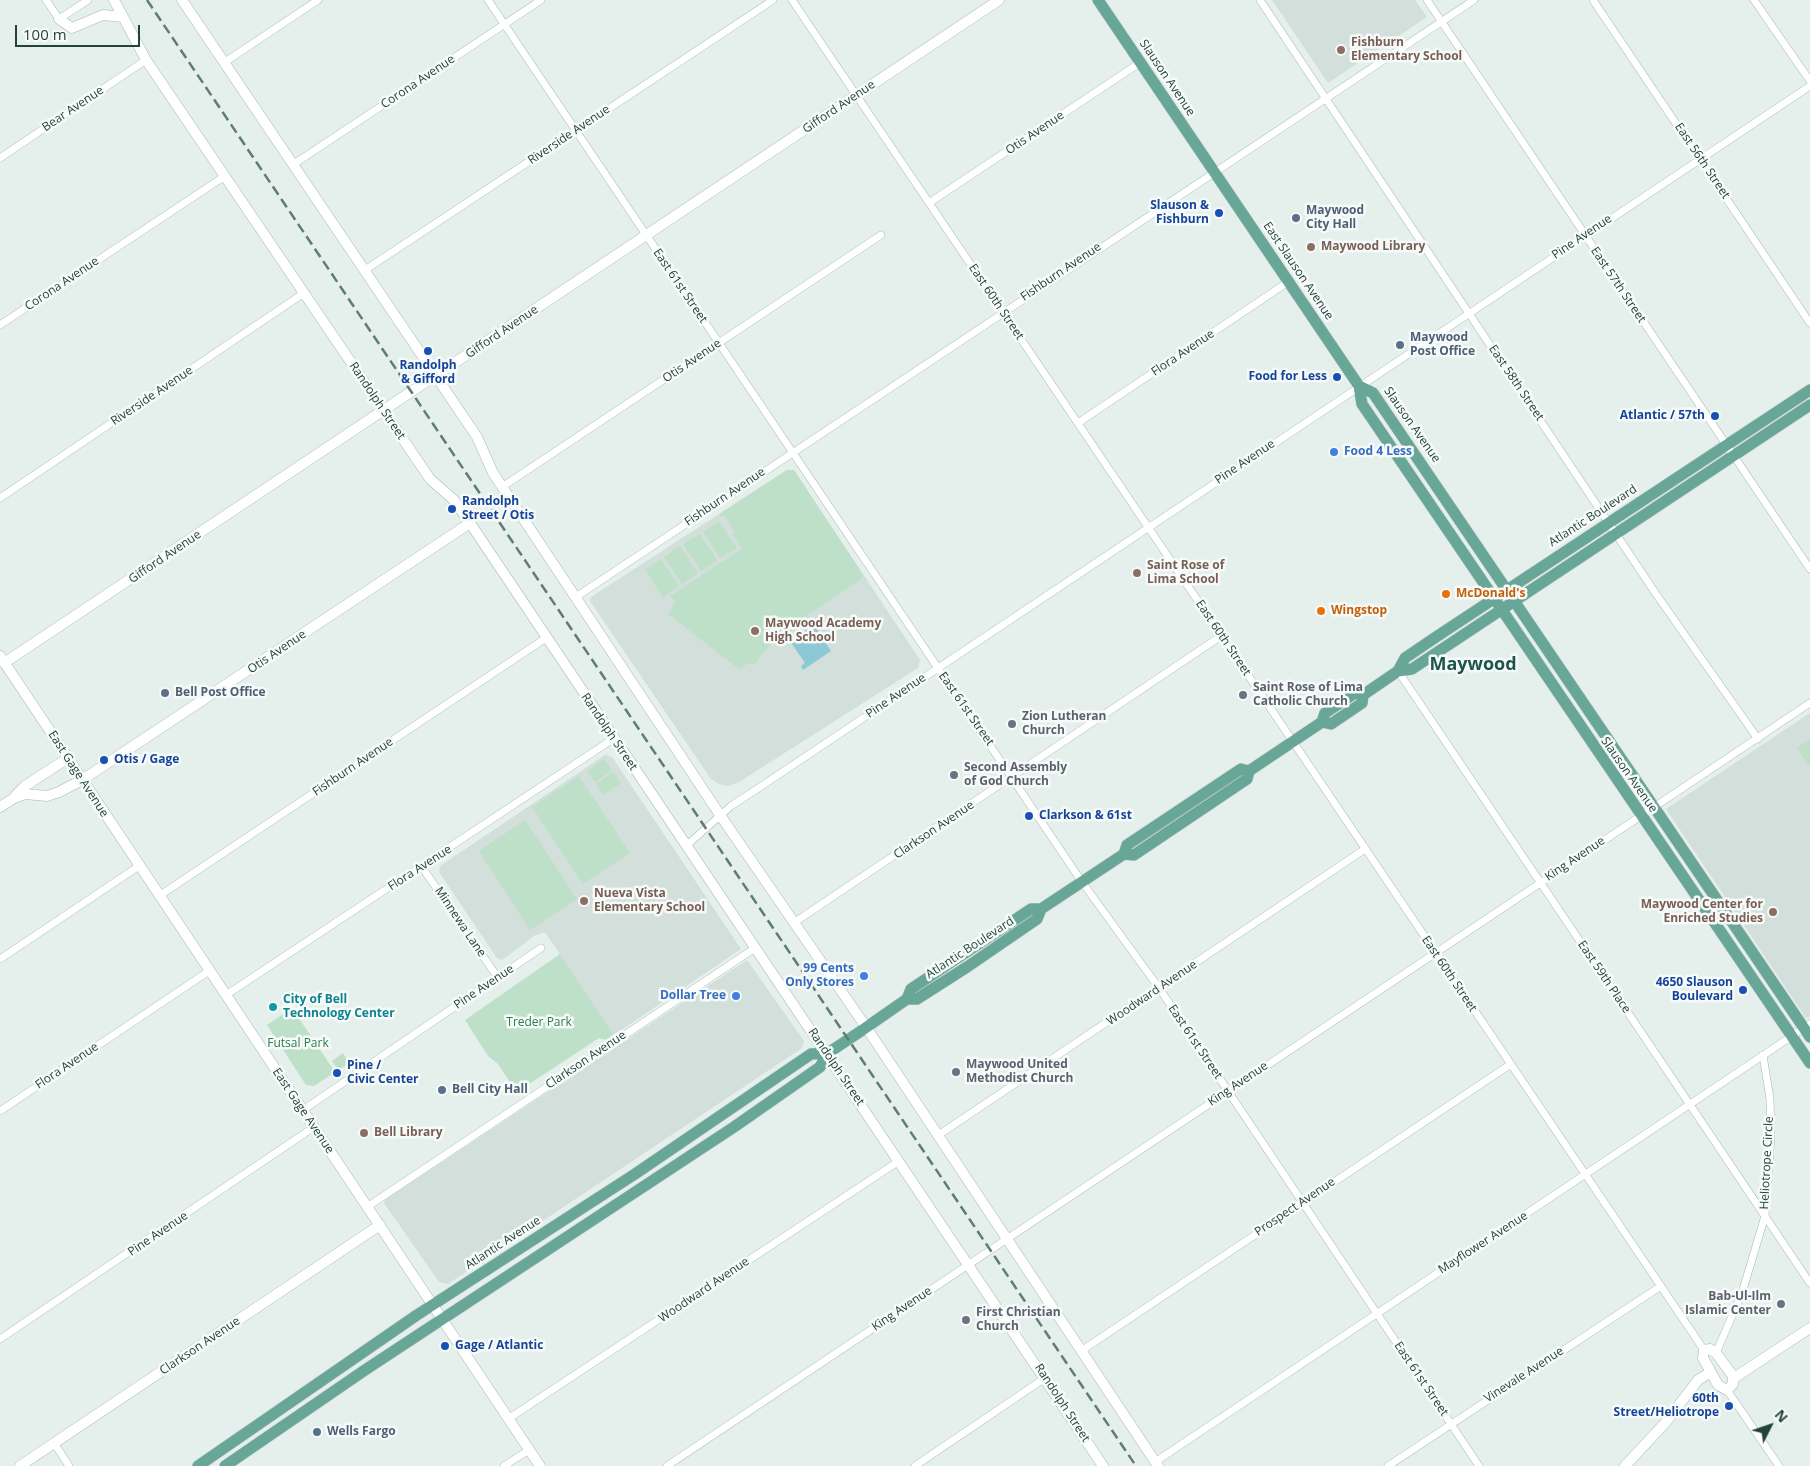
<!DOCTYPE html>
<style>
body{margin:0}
#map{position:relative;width:1810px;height:1466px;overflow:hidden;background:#e5efeb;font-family:"Open Sans",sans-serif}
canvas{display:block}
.north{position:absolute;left:1745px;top:1401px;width:50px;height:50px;-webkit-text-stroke:4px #f6fbf9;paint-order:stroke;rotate:49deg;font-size:14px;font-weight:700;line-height:20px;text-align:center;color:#23423a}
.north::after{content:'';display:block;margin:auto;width:18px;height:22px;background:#23423a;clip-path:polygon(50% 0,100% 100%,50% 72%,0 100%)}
.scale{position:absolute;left:15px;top:25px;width:125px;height:22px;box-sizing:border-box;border:2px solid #23423a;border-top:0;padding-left:6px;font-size:15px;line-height:18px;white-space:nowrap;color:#23423a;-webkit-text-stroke:4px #f6fbf9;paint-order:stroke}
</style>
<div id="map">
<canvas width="1810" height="1466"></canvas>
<div class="north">N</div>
<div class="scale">100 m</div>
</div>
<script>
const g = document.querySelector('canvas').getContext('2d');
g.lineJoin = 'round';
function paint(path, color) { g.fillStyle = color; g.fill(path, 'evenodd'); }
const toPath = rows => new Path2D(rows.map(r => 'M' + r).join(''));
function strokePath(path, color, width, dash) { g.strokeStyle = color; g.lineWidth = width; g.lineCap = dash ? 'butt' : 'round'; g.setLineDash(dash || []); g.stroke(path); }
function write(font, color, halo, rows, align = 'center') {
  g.font = font + ' "Open Sans",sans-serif'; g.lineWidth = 5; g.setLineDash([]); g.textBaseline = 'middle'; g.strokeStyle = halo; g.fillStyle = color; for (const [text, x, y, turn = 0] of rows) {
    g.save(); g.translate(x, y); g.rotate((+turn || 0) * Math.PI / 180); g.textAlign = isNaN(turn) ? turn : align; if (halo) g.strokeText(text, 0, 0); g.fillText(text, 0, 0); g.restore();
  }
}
paint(toPath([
 [1272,0,1415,0,1427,17,1328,83],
 [787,470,794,470,920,660,918,668,739,782,729,786,719,784,711,779,590,601,591,597],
 [1810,713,1810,1016,1806,1018,1666,809],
 [605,755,612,757,741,949,614,1035,545,932,534,936,502,960,497,958,439,872,440,866],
 [747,960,804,1041,802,1048,448,1284,439,1282,384,1203,385,1200]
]), '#d3dfda');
paint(toPath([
 [787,470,794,470,863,575,861,579,799,621,797,619,794,621,795,624,777,636,755,664,747,664,739,669,668,614,675,602,670,596,742,549,732,534,735,532,724,515,721,517,719,514],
 [719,521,737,548,720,558,703,532],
 [700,534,717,560,701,571,683,544],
 [680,546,698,573,682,584,664,557],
 [661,559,679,586,663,597,645,570],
 [1810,739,1810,767,1797,748],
 [604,759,612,770,595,782,587,771],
 [613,772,621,783,603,795,596,784],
 [579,776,630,853,583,884,532,807],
 [525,820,577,899,530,930,479,851],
 [560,954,614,1035,606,1040,599,1038,517,1092,497,1063,488,1056,465,1020],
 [292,1008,335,1072,314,1086,306,1085,267,1025],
 [343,1053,349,1063,338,1070,332,1061]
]), '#bee0c8');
paint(toPath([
 [814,625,831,651,803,670,801,666,805,663,790,641]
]), '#8cc9d5');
const street = toPath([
 [46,0,59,19,88,0],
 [488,0,1082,882,1159,988,1479,1466],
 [792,0,1704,1350],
 [1260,0,1656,594,1758,739],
 [1427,0,1810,569],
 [1593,0,1810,323],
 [1754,0,1810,81],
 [225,62,318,0],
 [0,158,146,60],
 [294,164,541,0],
 [929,203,1141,62],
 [365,270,773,0],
 [0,325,225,176],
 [1078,423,1288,282],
 [502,487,881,235],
 [0,498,304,293],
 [576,597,1474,0],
 [1398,671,1810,1283],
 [686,846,731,806,754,791,1810,86],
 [422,867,498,978],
 [159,896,546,638],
 [795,922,1221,636],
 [0,959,139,866],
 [226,995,613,739],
 [303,1110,541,948],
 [0,1111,209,971],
 [937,1136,1365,849],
 [367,1207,755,948],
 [0,1339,314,1127],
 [1081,1351,1511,1064],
 [1716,1353,1742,1293,1765,1216,1771,1137,1770,1099,1763,1055],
 [1727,1390,1779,1466],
 [508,1419,899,1161],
 [54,1443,69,1466],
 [1155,1462,1810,1024],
 [504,1466,529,1450],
 [667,1466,1810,703],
 [915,1466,1045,1378],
 [1388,1466,1661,1286]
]);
const secondary = toPath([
 [114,0,146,60,430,479,454,500,470,523,1103,1466],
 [182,0,477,437,493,473,720,815,866,1027,1158,1466],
 [59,19,72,28,103,15,122,17],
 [0,656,540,1466],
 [4,663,999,0],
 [16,795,25,786,68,758],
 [0,807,14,798,25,794,47,796,59,792,82,780,470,523],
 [1710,1349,1716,1353,1733,1376,1733,1384,1727,1390,1718,1385,1703,1358,1704,1350,1710,1349],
 [1734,1378,1810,1328],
 [20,1466,380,1225],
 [1625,1466,1666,1422,1698,1380,1711,1372]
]);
const primary = toPath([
 [1098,0,1359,386,1362,404,1810,1063],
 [1359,386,1373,393,1810,1037],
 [1398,671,1405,658,1436,637,1810,390],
 [1322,722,1331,724,1362,703,1363,695],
 [1124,854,1134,855,1247,779,1249,771,1322,722,1325,713,1355,693,1363,695,1398,671,1412,669,1810,405],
 [907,999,917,999,967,967,1037,919,1041,909],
 [198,1466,417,1315,635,1174,811,1054,828,1053,861,1031,907,999,911,989,1031,909,1041,909,1124,854,1127,845,1241,769,1249,771],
 [225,1466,365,1370,734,1127,820,1067,828,1053]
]);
strokePath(street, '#a7b8b2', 8);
strokePath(secondary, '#a3bbb3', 11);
strokePath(primary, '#c1cac8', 12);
strokePath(street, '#fff', 7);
strokePath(secondary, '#fff', 10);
strokePath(primary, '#68a697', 11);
strokePath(toPath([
 [147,0,1136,1466]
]), '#5e7d75', 2.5, [10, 5]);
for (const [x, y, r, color] of [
 [1341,50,5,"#8d6e63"],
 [1219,213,5,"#1a4fb4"],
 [1296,218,5,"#5c6f8a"],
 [1311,247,5,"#8d6e63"],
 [1400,345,5,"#5c6f8a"],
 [428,351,5,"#1a4fb4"],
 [1337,377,5,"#1a4fb4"],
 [1715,416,5,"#1a4fb4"],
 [1334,452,5,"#3f7fe0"],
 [452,509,5,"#1a4fb4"],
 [1137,573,5,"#8d6e63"],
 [1446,594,5,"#e8710a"],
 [1321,611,5,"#e8710a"],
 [755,631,5,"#8d6e63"],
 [165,693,5,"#5c6f8a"],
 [1243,695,5,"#6b7280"],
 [1012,724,5,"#6b7280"],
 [104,760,5,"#1a4fb4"],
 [954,775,5,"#6b7280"],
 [1029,816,5,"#1a4fb4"],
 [584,901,5,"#8d6e63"],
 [1773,912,5,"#8d6e63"],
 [864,976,5,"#3f7fe0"],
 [1743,990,5,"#1a4fb4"],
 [736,996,5,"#3f7fe0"],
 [273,1007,5,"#0f9aa8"],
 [956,1072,5,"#6b7280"],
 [337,1073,5,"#1a4fb4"],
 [442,1090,5,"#5c6f8a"],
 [364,1133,5,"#8d6e63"],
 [1781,1304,5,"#6b7280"],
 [966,1320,5,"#6b7280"],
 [445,1346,5,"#1a4fb4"],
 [1729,1406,5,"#1a4fb4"],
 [317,1432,5,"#5c6f8a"]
]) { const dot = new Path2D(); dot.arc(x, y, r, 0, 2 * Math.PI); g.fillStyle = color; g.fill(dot); strokePath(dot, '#f6fbf9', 2); }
write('bold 12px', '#785e54', '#f6fbf9', [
 ["Fishburn",1351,43],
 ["Elementary School",1351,57],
 ["Maywood Library",1321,247],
 ["Saint Rose of",1147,566],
 ["Lima School",1147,580],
 ["Maywood Academy",765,624],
 ["High School",765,638],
 ["Nueva Vista",594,894],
 ["Elementary School",594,908],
 ["Maywood Center for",1763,905,"right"],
 ["Enriched Studies",1763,919,"right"],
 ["Bell Library",374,1133]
], 'left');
write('12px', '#23423a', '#f6fbf9', [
 ["Slauson Avenue",1167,78,56],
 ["Corona Avenue",418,82,-34],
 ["Gifford Avenue",839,107,-34],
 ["Bear Avenue",73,109,-34],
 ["Otis Avenue",1035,133,-34],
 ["Riverside Avenue",569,135,-34],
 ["East 56th Street",1702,161,56],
 ["Pine Avenue",1582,237,-34],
 ["East Slauson Avenue",1298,271,56],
 ["Fishburn Avenue",1061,272,-34],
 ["Corona Avenue",62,284,-34],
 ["East 57th Street",1618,285,56],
 ["East 61st Street",680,286,56],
 ["East 60th Street",996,302,56],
 ["Gifford Avenue",502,332,-34],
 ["Flora Avenue",1183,353,-34],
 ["Otis Avenue",692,361,-34],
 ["East 58th Street",1516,383,56],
 ["Riverside Avenue",152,396,-34],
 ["Randolph Street",377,401,56],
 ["Slauson Avenue",1412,425,55],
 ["Pine Avenue",1245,462,-34],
 ["Fishburn Avenue",725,497,-34],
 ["Atlantic Boulevard",1593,516,-33],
 ["Gifford Avenue",165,557,-34],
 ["East 60th Street",1223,638,56],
 ["Otis Avenue",277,652,-34],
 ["Pine Avenue",896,696,-34],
 ["East 61st Street",966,709,55],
 ["Randolph Street",609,732,56],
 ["Fishburn Avenue",353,767,-34],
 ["East Gage Avenue",78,774,57],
 ["Slauson Avenue",1629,775,55],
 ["Clarkson Avenue",934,830,-34],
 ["King Avenue",1575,859,-34],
 ["Flora Avenue",420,868,-33],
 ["Minnewa Lane",460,922,56],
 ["Atlantic Boulevard",970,948,-33],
 ["East 60th Street",1449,974,56],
 ["East 59th Place",1604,977,56],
 ["Pine Avenue",484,987,-34],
 ["Woodward Avenue",1152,993,-34],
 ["East 61st Street",1195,1042,56],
 ["Clarkson Avenue",586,1060,-34],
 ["Flora Avenue",67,1066,-34],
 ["Randolph Street",836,1067,56],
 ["King Avenue",1238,1084,-34],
 ["East Gage Avenue",303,1111,56],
 ["Heliotrope Circle",1767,1163,-87],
 ["Prospect Avenue",1295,1207,-34],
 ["Pine Avenue",158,1234,-34],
 ["Atlantic Avenue",503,1243,-33],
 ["Mayflower Avenue",1483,1243,-33],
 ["Woodward Avenue",704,1290,-34],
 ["King Avenue",902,1309,-34],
 ["Clarkson Avenue",200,1346,-34],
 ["Vinevale Avenue",1524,1375,-33],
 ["East 61st Street",1421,1379,56],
 ["Randolph Street",1062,1403,57]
]);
write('bold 12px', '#164399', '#f6fbf9', [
 ["Slauson &",1209,206],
 ["Fishburn",1209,220],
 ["Randolph",428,366,"center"],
 ["& Gifford",428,380,"center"],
 ["Food for Less",1327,377],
 ["Atlantic / 57th",1705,416],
 ["Randolph",462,502,"left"],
 ["Street / Otis",462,516,"left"],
 ["Otis / Gage",114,760,"left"],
 ["Clarkson & 61st",1039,816,"left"],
 ["4650 Slauson",1733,983],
 ["Boulevard",1733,997],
 ["Pine /",347,1066,"left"],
 ["Civic Center",347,1080,"left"],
 ["Gage / Atlantic",455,1346,"left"],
 ["60th",1719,1399],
 ["Street/Heliotrope",1719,1413]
], 'right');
write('bold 12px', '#4e5e75', '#f6fbf9', [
 ["Maywood",1306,211],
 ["City Hall",1306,225],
 ["Maywood",1410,338],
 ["Post Office",1410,352],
 ["Bell Post Office",175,693],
 ["Bell City Hall",452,1090],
 ["Wells Fargo",327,1432]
], 'left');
write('bold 12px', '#366cbe', '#f6fbf9', [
 ["Food 4 Less",1344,452,"left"],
 ["99 Cents",854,969],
 ["Only Stores",854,983],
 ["Dollar Tree",726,996]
], 'right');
write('bold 12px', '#c56008', '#f6fbf9', [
 ["McDonald's",1456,594],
 ["Wingstop",1331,611]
], 'left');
write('bold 12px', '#5b616d', '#f6fbf9', [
 ["Saint Rose of Lima",1253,688],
 ["Catholic Church",1253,702],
 ["Zion Lutheran",1022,717],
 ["Church",1022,731],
 ["Second Assembly",964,768],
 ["of God Church",964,782],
 ["Maywood United",966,1065],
 ["Methodist Church",966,1079],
 ["Bab-Ul-Ilm",1771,1297,"right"],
 ["Islamic Center",1771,1311,"right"],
 ["First Christian",976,1313],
 ["Church",976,1327]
], 'left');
write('bold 12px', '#0d838f', '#f6fbf9', [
 ["City of Bell",283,1000],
 ["Technology Center",283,1014]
], 'left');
write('12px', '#2b7b4b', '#f6fbf9', [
 ["Treder Park",539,1023],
 ["Futsal Park",298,1044]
]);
write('bold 18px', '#1e5549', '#f6fbf9', [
 ["Maywood",1473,665]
]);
</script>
